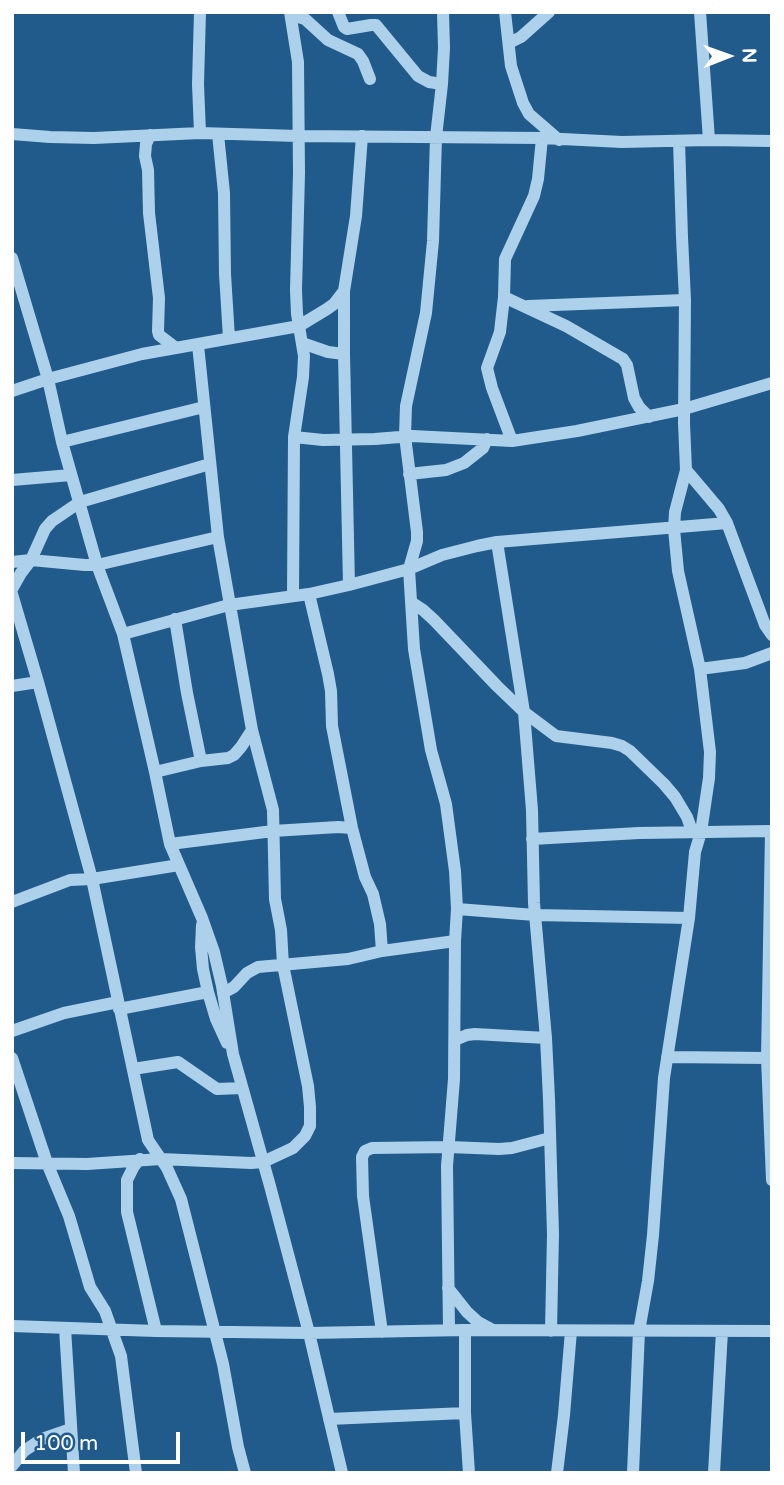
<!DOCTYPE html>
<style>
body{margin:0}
#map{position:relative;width:784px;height:1485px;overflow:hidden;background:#215b8b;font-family:"Varela Round",sans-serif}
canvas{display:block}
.frame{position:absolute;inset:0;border:14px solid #fff;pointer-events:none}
.north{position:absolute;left:693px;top:21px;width:70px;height:70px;-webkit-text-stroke:5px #215b8b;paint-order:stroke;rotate:89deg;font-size:19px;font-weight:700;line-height:28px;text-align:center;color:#fff}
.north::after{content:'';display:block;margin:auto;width:24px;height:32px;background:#fff;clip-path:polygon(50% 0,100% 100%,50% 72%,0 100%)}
.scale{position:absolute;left:21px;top:1432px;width:159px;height:32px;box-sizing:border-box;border:4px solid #fff;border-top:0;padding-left:9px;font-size:21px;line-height:24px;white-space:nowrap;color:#fff;-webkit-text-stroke:5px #215b8b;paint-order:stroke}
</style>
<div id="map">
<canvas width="784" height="1485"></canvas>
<div class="frame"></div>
<div class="north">N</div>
<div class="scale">100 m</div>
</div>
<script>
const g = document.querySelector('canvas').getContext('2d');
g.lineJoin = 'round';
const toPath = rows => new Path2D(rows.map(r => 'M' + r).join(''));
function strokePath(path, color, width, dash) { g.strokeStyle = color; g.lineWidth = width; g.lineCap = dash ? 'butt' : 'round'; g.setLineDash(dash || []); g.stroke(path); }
strokePath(toPath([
 [200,12,198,84,200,133],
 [290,12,298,62,299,173,296,290,297,314,304,356,303,377,294,437,293,596],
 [338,12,344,27,347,29,371,25,376,25,418,76,429,82,442,84],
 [443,12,444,48,442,84,436,137,433,241,426,313,406,406,405,436,417,532,417,541,409,569,414,649,431,750,446,804,455,871,457,909,455,941,454,1079,447,1166,449,1330],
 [505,12,511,66,523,103,529,114,559,140],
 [700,12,709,140],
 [291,15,305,19,328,40,358,54,363,61,370,79],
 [509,43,521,37,549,12],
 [12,134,50,137,94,138,200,133,298,136,542,138,622,142,709,140,772,141],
 [218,134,224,193,225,274,229,338],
 [150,135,146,144,145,156,148,170,149,213,159,298,158,331,159,335,176,348],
 [12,258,48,379,62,442,97,565,123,634,155,772,170,844,202,918,214,952,222,986,233,1054,270,1186,309,1333,342,1473],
 [504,297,566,326,623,359,627,365,634,398,639,407,649,417],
 [528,306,685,300],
 [302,343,328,352,344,354],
 [12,391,48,379,142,354,299,326,327,309,334,304,344,291],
 [294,437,323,440,375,439,412,436,512,441,577,431,684,409,772,383],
 [512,441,492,388,487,368,500,332,504,297,505,259,534,196,538,179,542,138],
 [62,442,204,407],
 [686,470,719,509,727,523,765,625,772,635],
 [409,474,446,470,464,463,483,448,487,439],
 [12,480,71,475],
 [497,542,524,712,532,810,534,903,546,1038,549,1099,553,1234,551,1331],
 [12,562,31,560,85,565,97,565,218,537],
 [349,585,344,354,344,291,356,216,362,136],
 [12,589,21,573,31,560,45,529,52,521,80,502,210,464],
 [12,594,38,682,92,879,148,1140,167,1168,181,1199,223,1364,238,1447,245,1473],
 [309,594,328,674,331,691,332,726,352,828,365,877,373,894,380,924,382,951],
 [411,602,423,610,434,620,497,686,524,712,556,736,612,743,622,746,630,751,664,784,675,797,687,817,692,831],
 [175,619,187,693,201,761],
 [123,634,229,605,309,594,349,585,409,569,442,555,477,546,497,542,727,523],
 [700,669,745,663,772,653],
 [12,686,38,682],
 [155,772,201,761,228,758,234,755,241,747,252,730],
 [771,831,767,1058,772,1180],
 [532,839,639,833,772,831],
 [170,844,273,831,338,827,352,828],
 [12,902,70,880,92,879,179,865],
 [457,909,535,915,689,918],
 [202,925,201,947,203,969,208,992,216,1019,227,1043],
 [223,993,234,987,247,973,258,967,348,959,382,951,455,941],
 [119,1009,208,992],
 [12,1031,64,1013,118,1002],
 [455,1040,467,1035,475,1034,546,1038],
 [667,1057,767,1058],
 [12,1058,47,1163,69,1216,90,1287,105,1311,121,1356,136,1473],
 [133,1069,178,1062,217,1089,242,1088],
 [140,1159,134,1166,127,1180,127,1212,156,1331],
 [12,1163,87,1164,161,1159,251,1163,263,1162,293,1148,305,1136,310,1126,310,1107,308,1086,283,965,281,930,275,899,273,810,252,730,218,537,198,345],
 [448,1288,467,1312,478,1322,493,1330],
 [12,1326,156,1331,309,1333,465,1330,772,1331],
 [65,1328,74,1473],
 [465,1330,465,1413,469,1473],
 [382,1332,363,1196,362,1157,365,1151,372,1148,449,1147,499,1149,512,1148,550,1138],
 [329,1419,465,1413],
 [12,1466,24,1451,42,1439,71,1429],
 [557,1473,564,1415,571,1331],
 [633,1473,639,1331,648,1281,653,1235,664,1078,689,918,695,852,701,832,709,778,710,752,700,669,678,571,674,529,675,512,686,470,684,423,685,300,682,237,679,141],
 [714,1473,722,1331]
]), '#aed1eb', 12);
</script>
